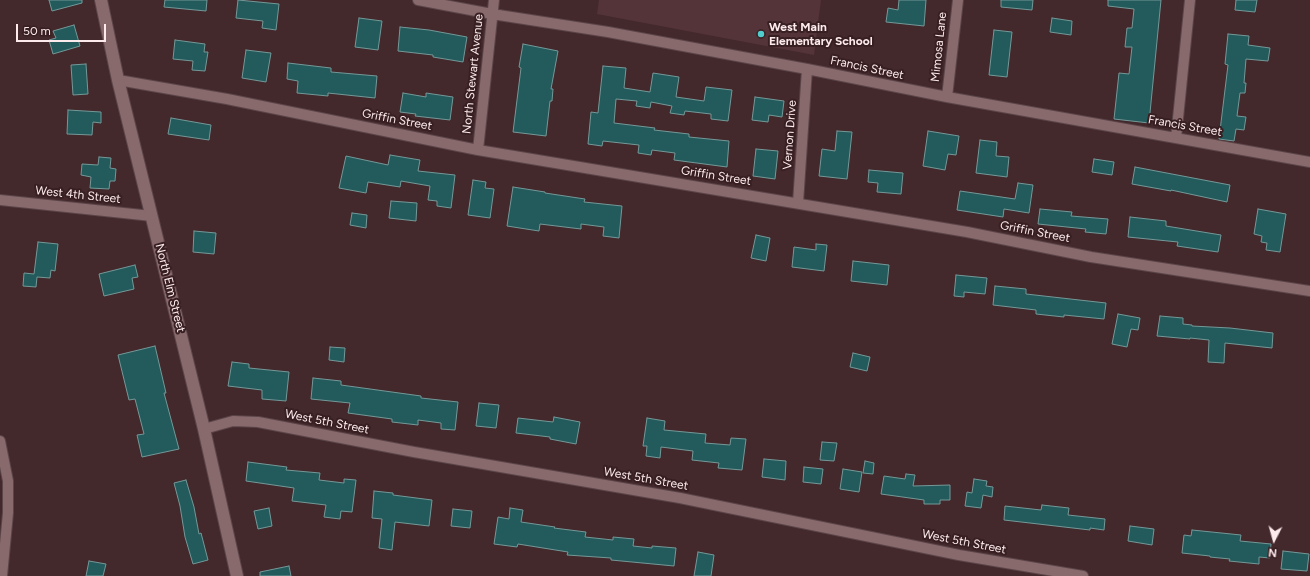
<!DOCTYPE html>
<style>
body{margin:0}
#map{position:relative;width:1310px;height:576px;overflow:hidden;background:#43292c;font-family:Figtree,sans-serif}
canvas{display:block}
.north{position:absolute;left:1254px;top:520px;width:40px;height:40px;-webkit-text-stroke:3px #381f22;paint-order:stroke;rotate:186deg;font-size:11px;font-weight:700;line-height:16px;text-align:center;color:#fceaec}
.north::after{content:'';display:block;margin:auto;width:14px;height:18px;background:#fceaec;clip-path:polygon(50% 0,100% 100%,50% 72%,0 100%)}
.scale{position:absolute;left:16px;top:24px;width:90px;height:18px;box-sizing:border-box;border:2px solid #fceaec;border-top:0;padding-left:5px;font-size:12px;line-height:14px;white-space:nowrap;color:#fceaec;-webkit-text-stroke:3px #381f22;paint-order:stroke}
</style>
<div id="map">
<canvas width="1310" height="576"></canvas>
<div class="north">N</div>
<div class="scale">50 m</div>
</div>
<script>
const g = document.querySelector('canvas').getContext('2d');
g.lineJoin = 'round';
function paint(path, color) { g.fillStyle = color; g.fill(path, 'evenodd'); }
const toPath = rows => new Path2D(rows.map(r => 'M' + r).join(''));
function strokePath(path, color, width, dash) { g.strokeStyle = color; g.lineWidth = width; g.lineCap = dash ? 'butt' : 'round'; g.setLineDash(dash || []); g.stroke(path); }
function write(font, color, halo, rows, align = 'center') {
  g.font = font + ' Figtree,sans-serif'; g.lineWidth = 4; g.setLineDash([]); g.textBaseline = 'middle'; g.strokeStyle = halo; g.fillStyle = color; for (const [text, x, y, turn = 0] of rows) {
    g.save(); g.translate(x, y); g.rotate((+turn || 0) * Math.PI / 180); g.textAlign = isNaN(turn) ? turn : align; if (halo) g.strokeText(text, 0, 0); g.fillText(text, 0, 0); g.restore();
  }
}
paint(toPath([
 [599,0,821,0,814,55,597,14]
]), '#543438');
const building = toPath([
 [49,0,82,0,82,3,52,11,49,0],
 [165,0,207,0,206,11,164,7,165,0],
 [238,0,279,4,276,30,262,28,263,21,236,18,238,0],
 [899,0,926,0,924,26,886,22,888,8,898,10,899,0],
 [1001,0,1033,0,1032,10,1001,7,1001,0],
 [1108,0,1161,0,1149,123,1114,119,1119,73,1129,74,1132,47,1125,47,1127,28,1132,28,1134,9,1108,6,1108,0],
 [1236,0,1257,0,1255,12,1235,10,1236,0],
 [359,18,382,21,378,50,355,47,359,18],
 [1052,18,1072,21,1071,35,1050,32,1052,18],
 [74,25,80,46,53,54,49,40,56,38,53,31,74,25],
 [400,27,429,30,467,37,463,62,433,57,433,55,398,51,400,27],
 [994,30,1012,32,1007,77,989,75,994,30],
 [1228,34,1249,36,1248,45,1270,48,1268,61,1246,59,1244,83,1246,83,1245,93,1240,93,1237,116,1246,117,1244,130,1236,129,1234,141,1219,139,1228,65,1225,64,1228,34],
 [175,40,205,44,204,52,208,52,205,71,192,70,193,61,173,59,175,40],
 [523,44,558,51,551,89,553,89,552,101,550,101,546,136,513,132,521,68,519,67,523,44],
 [246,50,271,53,266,82,242,78,246,50],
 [288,63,331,68,331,72,377,76,375,98,328,93,328,96,297,93,298,81,287,79,288,63],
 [86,64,88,94,73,95,71,65,86,64],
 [603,66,626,68,624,88,650,92,653,73,679,77,676,97,704,101,706,87,732,90,728,121,711,119,711,114,685,111,684,115,670,113,672,106,651,102,650,108,636,106,637,101,616,99,614,123,655,128,654,130,689,134,689,137,729,141,727,167,674,160,675,153,652,150,651,155,638,153,639,145,603,141,602,146,588,144,591,112,598,113,603,66],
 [403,93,426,97,426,93,453,97,450,120,415,116,416,114,400,112,403,93],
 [755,97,784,101,782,117,769,115,768,122,752,120,755,97],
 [68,110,101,112,101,123,93,122,92,135,67,134,68,110],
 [171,118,211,125,209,140,168,134,171,118],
 [837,131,852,132,847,179,819,176,822,149,835,151,837,131],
 [928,131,959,136,956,155,948,154,945,170,923,166,928,131],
 [980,140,997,142,996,156,1009,157,1007,177,976,173,980,140],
 [756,149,778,151,775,179,753,176,756,149],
 [390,155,420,160,418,171,455,175,451,208,437,206,437,201,428,200,430,186,401,181,400,187,368,182,366,193,339,188,346,156,388,165,390,155],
 [99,157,111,158,110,168,116,169,115,181,110,181,109,189,90,188,91,177,81,175,82,164,98,165,99,157],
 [1094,159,1114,162,1112,175,1092,172,1094,159],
 [1135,167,1230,185,1227,202,1171,190,1171,191,1132,184,1135,167],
 [869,170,903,173,901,194,877,192,878,183,868,182,869,170],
 [473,180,486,182,485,188,494,189,490,218,468,215,473,180],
 [1018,183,1033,185,1029,213,1004,209,1003,217,957,210,960,191,1015,199,1018,183],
 [513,187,545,192,545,193,585,199,584,202,622,206,619,238,603,236,604,227,581,224,581,229,540,224,539,231,507,226,513,187],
 [391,201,417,203,416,221,389,218,391,201],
 [1040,209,1072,212,1071,216,1108,219,1106,234,1085,232,1086,229,1038,224,1040,209],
 [1258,209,1286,214,1280,252,1266,250,1267,243,1261,242,1262,236,1254,234,1258,209],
 [352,213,367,215,366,228,350,225,352,213],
 [1130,217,1166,221,1166,226,1221,235,1218,252,1177,246,1178,242,1128,237,1130,217],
 [194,231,216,233,214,254,193,252,194,231],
 [756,235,770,238,766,261,751,258,756,235],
 [38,242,58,244,55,271,51,270,50,278,37,277,36,287,23,286,24,273,34,274,38,242],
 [816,244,827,245,824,271,792,267,794,247,816,250,816,244],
 [853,261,889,265,887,285,851,281,853,261],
 [135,265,138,277,132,278,134,289,104,296,99,274,135,265],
 [956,275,987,278,985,294,964,292,964,297,954,296,956,275],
 [995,286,1026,289,1026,294,1106,303,1104,319,1064,315,1064,317,1036,314,1036,310,993,305,995,286],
 [1118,314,1140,318,1138,330,1131,329,1127,347,1112,344,1118,314],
 [1160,316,1183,318,1183,324,1192,325,1192,326,1230,328,1273,333,1272,348,1225,343,1224,363,1208,362,1209,340,1190,338,1190,339,1157,336,1160,316],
 [155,346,166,393,164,393,179,449,142,457,137,435,144,434,135,399,129,400,118,355,155,346],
 [330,347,345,348,344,362,329,360,330,347],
 [853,353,870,357,867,371,850,367,853,353],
 [232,362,249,364,249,368,289,372,286,401,262,399,262,390,228,386,232,362],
 [313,378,341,381,341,385,421,396,421,398,458,402,455,430,441,429,441,423,418,420,418,425,392,422,392,419,348,413,350,403,311,399,313,378],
 [479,403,499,405,496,428,476,426,479,403],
 [554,417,580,422,576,444,550,439,550,437,516,433,518,418,553,422,554,417],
 [647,418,665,421,664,430,706,434,705,443,730,445,731,438,746,439,742,470,718,468,719,463,692,460,693,451,661,447,660,458,646,456,647,446,643,446,647,418],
 [822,442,837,443,834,461,820,460,822,442],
 [764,459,786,461,785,480,762,477,764,459],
 [865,461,874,463,873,474,863,473,865,461],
 [248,462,287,467,286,470,320,473,319,480,344,483,344,479,356,480,352,512,341,511,340,519,324,517,326,505,292,501,294,488,246,481,248,462],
 [804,467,823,469,821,484,803,482,804,467],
 [843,469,862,472,859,492,840,489,843,469],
 [906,474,915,475,913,486,950,485,950,500,940,500,940,504,924,504,924,500,881,494,884,476,905,479,906,474],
 [974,479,987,481,986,486,993,487,992,497,983,495,981,508,965,506,967,492,972,493,974,479],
 [186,480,194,507,199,534,201,533,208,560,193,564,185,537,180,506,174,483,186,480],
 [374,491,393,493,393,495,432,500,429,526,395,522,392,550,379,548,382,519,372,518,374,491],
 [1042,505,1069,508,1068,515,1105,519,1104,530,1090,528,1090,530,1004,520,1005,506,1041,510,1042,505],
 [269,508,272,526,258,529,254,511,269,508],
 [510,508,523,510,521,522,555,527,554,528,586,532,585,537,613,540,613,537,634,539,633,546,652,548,652,546,676,548,674,566,611,560,611,558,567,555,568,552,518,544,517,547,494,544,498,517,509,519,510,508],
 [453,509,472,511,470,528,451,526,453,509],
 [1130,526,1154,529,1152,545,1128,541,1130,526],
 [1192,530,1241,535,1240,541,1271,544,1270,558,1259,557,1259,564,1229,561,1230,559,1210,557,1210,556,1182,553,1184,535,1191,536,1192,530],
 [1283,551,1309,554,1307,571,1281,569,1283,551],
 [698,552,714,555,711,576,694,576,698,552],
 [89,561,106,564,103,576,86,576,89,561],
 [289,566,291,576,260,576,260,572,289,566]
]);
paint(building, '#235b5c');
strokePath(building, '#749898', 1);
const street = toPath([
 [418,0,492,14,608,32,807,69,947,97,1310,162],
 [118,80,227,99,478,150,967,232,1091,257,1310,291],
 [947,97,958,0],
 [1176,138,1190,0],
 [478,150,494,0],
 [0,200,152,216],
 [798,203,807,69],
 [204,429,233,421,258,422,414,452,680,498,959,555,1083,576],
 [0,441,8,481,8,513,2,576]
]);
const secondary = toPath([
 [101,0,118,80,204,429,237,576]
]);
strokePath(street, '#5b4548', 12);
strokePath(secondary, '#5b4548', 14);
strokePath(street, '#88696c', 10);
strokePath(secondary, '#88696c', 12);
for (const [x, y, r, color] of [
 [761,34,4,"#52cdce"]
]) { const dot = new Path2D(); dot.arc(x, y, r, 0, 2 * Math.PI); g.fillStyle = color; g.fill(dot); strokePath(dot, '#381f22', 1.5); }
write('bold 12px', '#fceaec', '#381f22', [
 ["West Main",769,27],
 ["Elementary School",769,41]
], 'left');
write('12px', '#fceaec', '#381f22', [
 ["Mimosa Lane",939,47,-84],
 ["Francis Street",867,68,12],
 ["North Stewart Avenue",473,74,-84],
 ["Griffin Street",397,120,11],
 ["Francis Street",1185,126,10],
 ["Vernon Drive",790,135,-86],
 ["Griffin Street",716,176,9],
 ["West 4th Street",78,195,6],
 ["Griffin Street",1035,232,11],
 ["North Elm Street",170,288,76],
 ["West 5th Street",327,422,11],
 ["West 5th Street",646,479,10],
 ["West 5th Street",964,542,11]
]);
</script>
